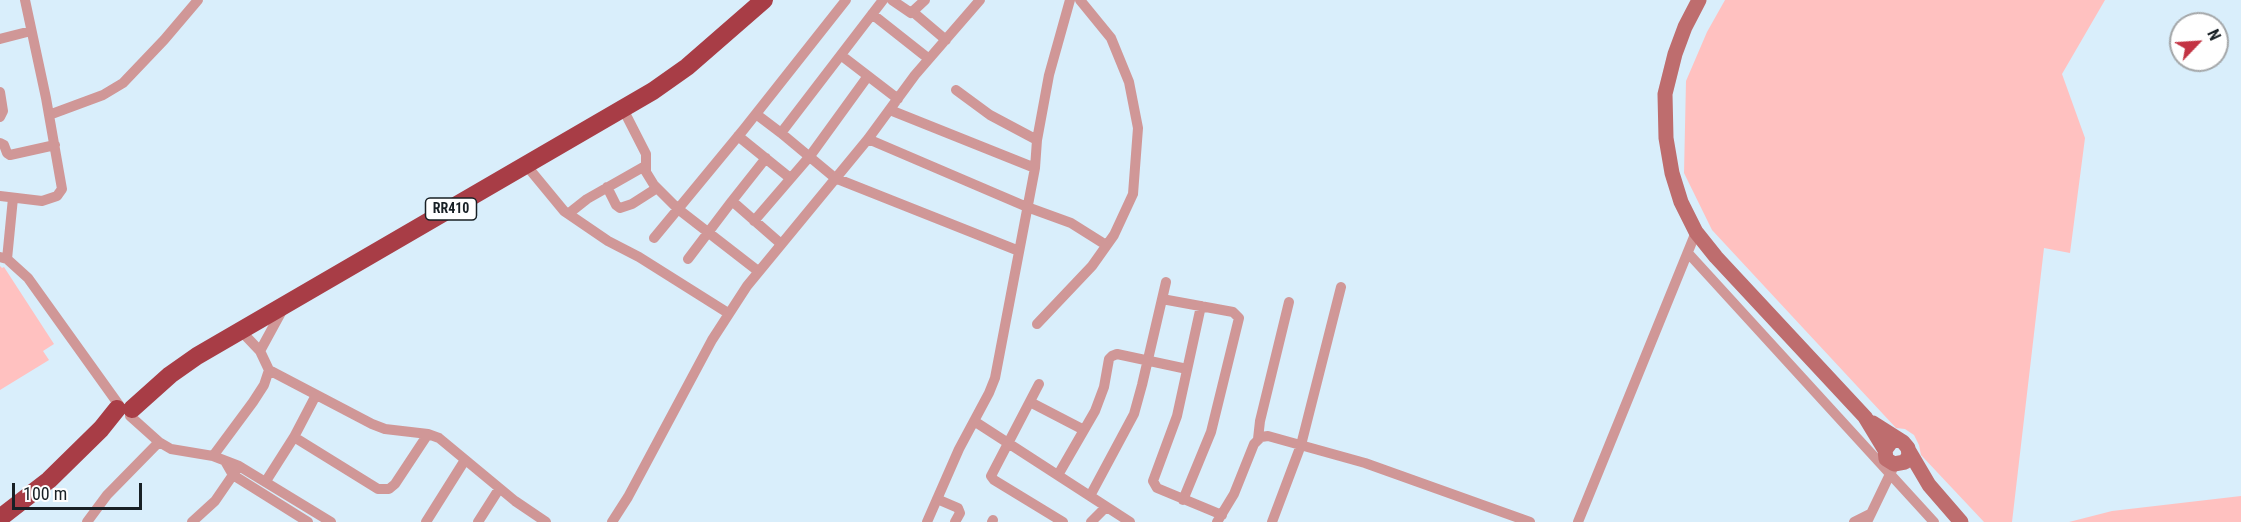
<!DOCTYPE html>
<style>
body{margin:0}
#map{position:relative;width:2241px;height:522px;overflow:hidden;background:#d9eefb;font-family:"Roboto Condensed",sans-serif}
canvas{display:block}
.north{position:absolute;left:2169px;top:12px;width:60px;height:60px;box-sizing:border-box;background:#fff;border:2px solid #a3a6a8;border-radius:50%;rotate:65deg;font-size:16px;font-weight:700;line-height:24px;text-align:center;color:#182025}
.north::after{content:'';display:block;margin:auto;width:21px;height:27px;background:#c33343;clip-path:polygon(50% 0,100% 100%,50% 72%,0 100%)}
.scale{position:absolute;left:12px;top:483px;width:130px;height:27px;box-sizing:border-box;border:3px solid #182025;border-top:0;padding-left:8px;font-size:18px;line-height:21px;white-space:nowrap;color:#182025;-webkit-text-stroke:4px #fff;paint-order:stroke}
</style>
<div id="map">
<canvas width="2241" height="522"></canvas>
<div class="north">N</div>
<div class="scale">100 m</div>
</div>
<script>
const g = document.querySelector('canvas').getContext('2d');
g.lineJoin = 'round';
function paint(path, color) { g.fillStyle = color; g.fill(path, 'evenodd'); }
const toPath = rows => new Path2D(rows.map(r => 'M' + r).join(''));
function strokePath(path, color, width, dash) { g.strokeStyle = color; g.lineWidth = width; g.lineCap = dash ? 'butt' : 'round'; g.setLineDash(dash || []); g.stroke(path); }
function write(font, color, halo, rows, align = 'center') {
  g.font = font + ' "Roboto Condensed",sans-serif'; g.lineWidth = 6; g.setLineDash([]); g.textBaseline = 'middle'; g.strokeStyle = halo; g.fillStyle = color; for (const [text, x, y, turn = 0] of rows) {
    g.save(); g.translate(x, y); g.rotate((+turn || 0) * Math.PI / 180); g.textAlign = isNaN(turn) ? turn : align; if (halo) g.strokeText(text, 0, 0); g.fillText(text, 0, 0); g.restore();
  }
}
paint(toPath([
 [1725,0,2105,0,2062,74,2085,138,2070,253,2044,248,2012,522,1984,522,1921,455,1919,445,1914,435,1905,429,1896,428,1712,230,1684,173,1686,81,1707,32],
 [0,266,2,268,4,267,54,344,43,351,49,360,0,390],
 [2241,496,2241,522,2069,522,2112,511]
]), '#ffc1c0');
strokePath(toPath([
 [892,0,911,13,925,0],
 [913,12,946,40],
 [872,14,929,59],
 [0,39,31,31],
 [842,56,898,99],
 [956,90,990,115,1037,140],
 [0,92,3,111,0,117],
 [623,109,646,154,646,172,654,185,678,209,744,129,846,0],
 [890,110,1035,168],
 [756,114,781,133,883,0],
 [49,115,103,95,123,83,164,40,198,0],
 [781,133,835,178,1019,251],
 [738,136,790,178],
 [868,139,1027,207,1071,223,1106,245],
 [0,143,4,145,7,153,10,155,55,145],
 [526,165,564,211,608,241,639,257,728,313],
 [607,187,616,205,620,208,632,204,657,188],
 [0,196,42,201,57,196,62,189,46,98,25,0],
 [732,201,766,158],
 [568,214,587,199,645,166],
 [754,221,810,156,868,76],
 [654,238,678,209,758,271],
 [1688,253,1934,522],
 [0,257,7,259,13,198],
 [7,259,28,278,119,405],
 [688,259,732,201,780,243],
 [1162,299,1233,312,1239,318,1211,432,1183,500],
 [1201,306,1177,416,1153,481,1157,488,1222,515],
 [1037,324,1092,266,1114,235,1133,194,1138,128,1129,82,1111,38,1080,0],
 [241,331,260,351,269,370,372,424,385,429,428,434,439,438,515,501,546,522],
 [260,351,284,307],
 [269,370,264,385,253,402,213,456,239,466,331,522],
 [1039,384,991,476,994,480,1063,522],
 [316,395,294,437,378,489,389,489,395,484,428,434],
 [1030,402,1084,430],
 [130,416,159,442,171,449,213,456],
 [974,421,1130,522],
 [1258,439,1260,421,1289,302],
 [225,461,233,475,308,522],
 [1058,475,1095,411,1104,387,1109,359,1112,356,1117,354,1187,369],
 [266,481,294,437],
 [1090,496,1134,414,1142,385,1166,282],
 [937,499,958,508,960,513,955,522],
 [87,522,107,495,159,442],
 [192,522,215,501,237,469],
 [426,522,465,460],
 [478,522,499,489],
 [612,522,628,497,712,340,747,286,868,139,915,75,980,0],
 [927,522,959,449,989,393,995,378,1035,168,1037,140,1049,75,1070,0],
 [992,522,993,520],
 [1091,522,1106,507],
 [1217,522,1234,494,1254,444,1261,437,1268,436,1365,463,1530,522],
 [1272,522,1301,445,1341,287],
 [1578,522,1696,232],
 [1854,522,1870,514],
 [1867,522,1893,468]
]), '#d09797', 10);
strokePath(toPath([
 [1699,0,1685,27,1675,54,1665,94,1666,138,1672,173,1681,202,1696,232,1716,257,1865,417,1885,450],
 [1873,423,1903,442,1908,448,1909,455,1905,462,1894,464,1886,459,1885,450,1892,441,1899,440],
 [1909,451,1929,485,1961,522]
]), '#be6d6e', 15);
strokePath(toPath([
 [132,409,170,375,197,356,653,91,687,67,764,0],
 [0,518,49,480,101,429,117,409]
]), '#a83d46', 18);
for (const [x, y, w] of [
 [451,209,51]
]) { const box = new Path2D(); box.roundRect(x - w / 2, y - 11, w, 22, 4.5); g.fillStyle = '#fff'; g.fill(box); strokePath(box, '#182025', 1.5); }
write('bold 14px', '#182025', null, [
 ["RR410",451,209]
]);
</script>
